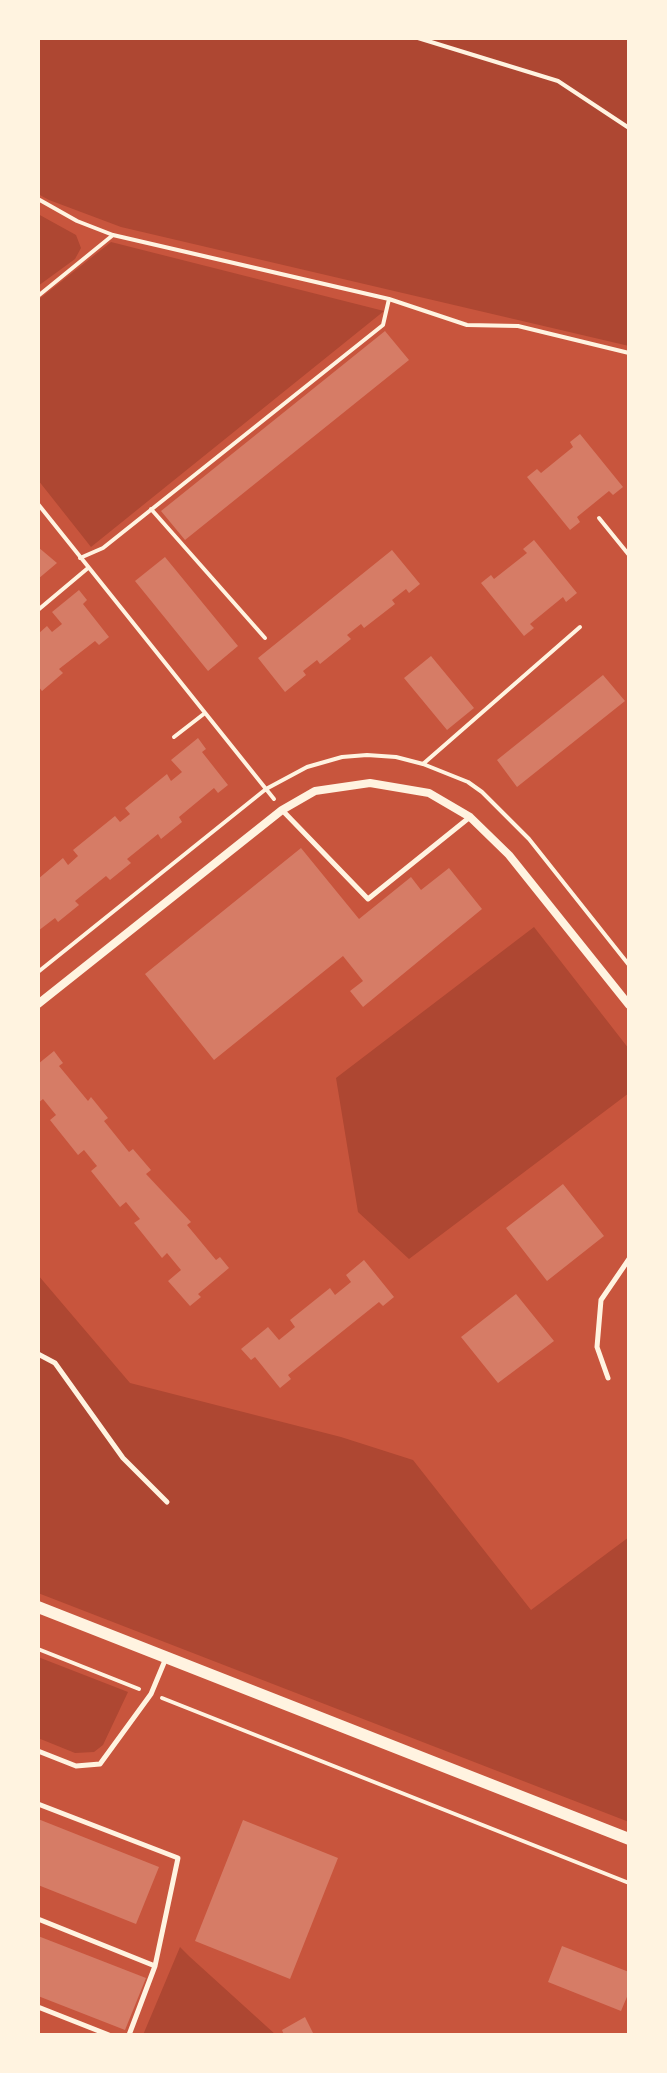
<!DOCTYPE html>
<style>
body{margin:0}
#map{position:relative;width:667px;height:2073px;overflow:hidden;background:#c8553d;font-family:"DejaVu Sans",sans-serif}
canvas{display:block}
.frame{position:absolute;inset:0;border:40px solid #fff3e0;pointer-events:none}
</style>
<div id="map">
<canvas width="667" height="2073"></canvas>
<div class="frame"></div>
</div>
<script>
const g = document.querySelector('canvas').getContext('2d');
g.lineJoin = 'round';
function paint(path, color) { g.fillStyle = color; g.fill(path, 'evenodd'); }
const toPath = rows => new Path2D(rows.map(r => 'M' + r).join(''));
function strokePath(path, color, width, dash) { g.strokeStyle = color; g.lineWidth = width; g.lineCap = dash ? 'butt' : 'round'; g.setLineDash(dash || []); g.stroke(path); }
paint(toPath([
 [38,38,629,38,629,346,121,227,49,200,38,194],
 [38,214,76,235,81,248,75,259,38,286],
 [111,242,384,311,91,547,38,480,38,300],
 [534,927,629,1049,629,1093,409,1259,358,1212,336,1078],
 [38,1275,130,1383,341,1437,413,1460,531,1610,629,1537,629,1822,38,1593],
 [38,1657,128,1692,103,1745,94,1752,75,1753,38,1738],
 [180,1947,190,1957,276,2035,143,2035]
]), '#ae4732');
paint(toPath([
 [385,331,409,360,185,540,161,511],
 [580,434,623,487,613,495,609,491,577,517,580,522,570,530,527,477,537,469,541,473,573,447,570,442],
 [534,540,577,593,566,602,563,597,530,624,534,628,524,636,481,583,491,575,494,579,527,553,523,549],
 [38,547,57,563,38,579],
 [392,550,420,584,409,593,406,589,392,600,395,604,364,628,361,624,347,635,351,639,320,664,317,660,303,671,306,675,285,692,258,658],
 [165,557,238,646,208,671,135,581],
 [79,590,87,600,83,604,109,637,99,645,95,641,59,669,63,673,42,691,38,686,38,634,47,626,52,632,62,624,52,612],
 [431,656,474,708,447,730,404,678],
 [603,675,625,701,517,787,497,760],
 [198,738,206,749,202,752,228,785,218,793,214,788,179,817,182,822,161,839,158,834,127,859,131,863,110,880,106,876,75,901,79,905,58,922,55,918,38,931,38,879,63,858,68,865,78,856,73,850,115,816,120,822,130,814,125,808,167,774,171,781,182,772,171,760],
 [301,848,359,919,411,877,421,890,449,868,482,909,363,1007,350,991,363,981,343,956,214,1060,145,974],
 [54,1051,63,1063,59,1066,88,1101,91,1097,108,1118,104,1121,129,1152,133,1149,151,1170,146,1174,191,1222,187,1225,216,1260,220,1257,229,1268,198,1294,201,1297,190,1306,168,1281,181,1270,167,1253,162,1258,134,1223,140,1219,126,1202,120,1207,91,1171,97,1166,84,1150,78,1155,50,1120,56,1115,43,1099,38,1103,38,1064],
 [563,1184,604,1236,547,1281,506,1228],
 [364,1260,394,1297,383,1306,379,1302,288,1375,291,1379,280,1388,255,1357,251,1360,241,1349,268,1327,279,1340,295,1327,290,1320,330,1288,335,1295,351,1282,346,1275],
 [516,1294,554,1341,498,1383,461,1337],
 [38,1819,159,1867,136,1924,38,1885],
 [243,1820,338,1858,290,1979,195,1941],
 [38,1936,146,1978,125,2030,38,1996],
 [562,1946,629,1972,629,1992,621,2011,548,1982],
 [305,2017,314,2035,284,2035,282,2030]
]), '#d67c66');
strokePath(toPath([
 [418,38,558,81,629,128],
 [38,199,77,221,113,235,389,299,467,325,518,326,629,353],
 [38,296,113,235],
 [38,504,274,799],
 [151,509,265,638],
 [599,518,629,555],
 [80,558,103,548,383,325,389,299],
 [38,610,88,568],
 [174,737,205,713],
 [423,764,580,627],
 [38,972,266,789,307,767,342,757,367,755,396,757,423,764,468,782,482,792,529,839,629,965],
 [38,1649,139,1689],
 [162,1698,629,1883]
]), '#fff3e0', 4);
strokePath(toPath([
 [282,810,368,899,470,817],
 [38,1354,55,1363,123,1458,167,1502],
 [608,1378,597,1347,601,1300,629,1259],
 [38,1751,76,1766,100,1764,151,1694,166,1658],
 [38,1804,178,1858,155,1966,129,2035],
 [38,1919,155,1966],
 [38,2007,109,2035]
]), '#fff3e0', 5);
strokePath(toPath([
 [38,1004,282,810,315,791,370,783,429,793,470,817,509,855,629,1005]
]), '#fff3e0', 8);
strokePath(toPath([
 [38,1607,629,1839]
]), '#fff3e0', 12);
</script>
